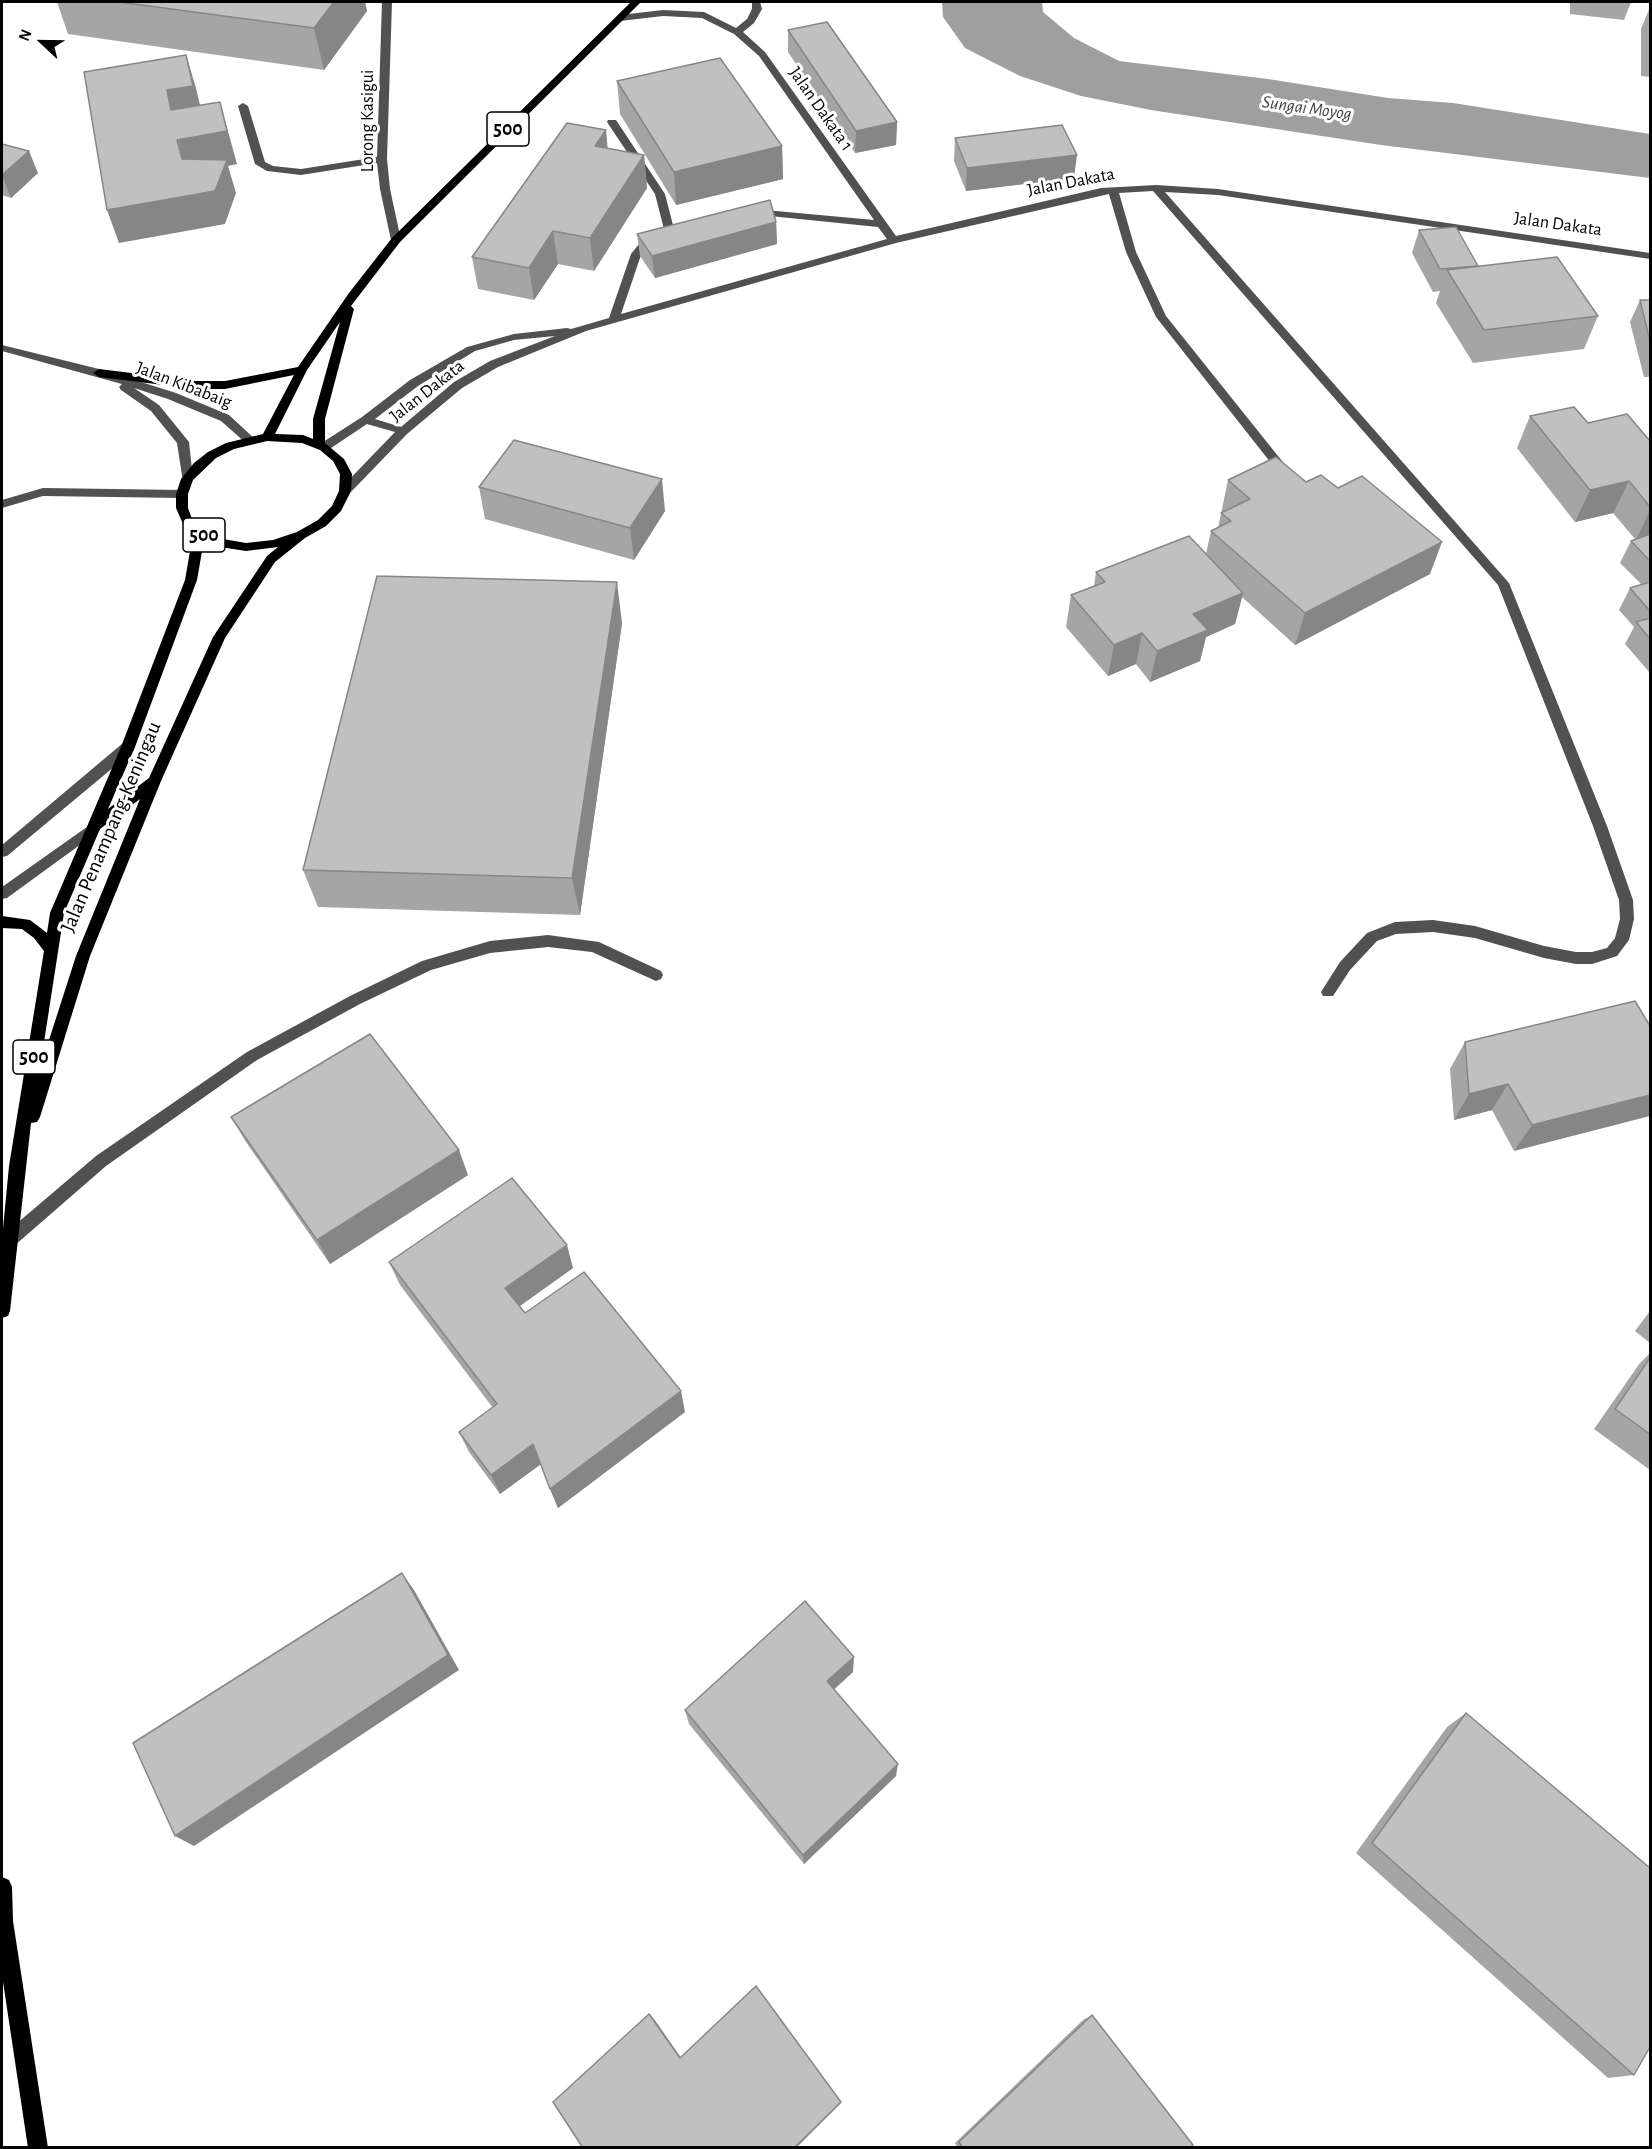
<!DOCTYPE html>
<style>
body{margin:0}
#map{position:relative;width:1652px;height:2149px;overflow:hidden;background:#fff;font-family:"Alegreya Sans",sans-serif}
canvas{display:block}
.frame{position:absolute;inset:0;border:3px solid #000;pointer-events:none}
.north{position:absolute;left:12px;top:12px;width:60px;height:60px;-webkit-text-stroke:4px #fff;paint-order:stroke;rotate:292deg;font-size:16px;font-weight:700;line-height:24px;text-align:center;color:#000}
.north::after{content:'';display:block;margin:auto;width:21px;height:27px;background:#000;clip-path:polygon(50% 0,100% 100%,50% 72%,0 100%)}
</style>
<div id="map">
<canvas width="1652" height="2149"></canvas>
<div class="frame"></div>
<div class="north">N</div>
</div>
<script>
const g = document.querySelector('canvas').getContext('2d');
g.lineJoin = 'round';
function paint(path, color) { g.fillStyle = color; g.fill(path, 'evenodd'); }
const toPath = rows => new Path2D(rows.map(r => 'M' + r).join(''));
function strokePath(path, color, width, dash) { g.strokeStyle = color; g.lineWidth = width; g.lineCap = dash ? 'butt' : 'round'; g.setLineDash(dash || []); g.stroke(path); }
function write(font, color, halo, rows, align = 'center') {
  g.font = font + ' "Alegreya Sans",sans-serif'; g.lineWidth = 6; g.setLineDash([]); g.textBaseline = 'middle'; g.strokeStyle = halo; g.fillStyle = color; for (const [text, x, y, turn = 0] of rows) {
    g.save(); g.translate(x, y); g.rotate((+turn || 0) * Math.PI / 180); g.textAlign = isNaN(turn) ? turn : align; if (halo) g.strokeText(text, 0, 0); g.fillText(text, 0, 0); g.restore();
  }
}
paint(toPath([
 [942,2,1042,2,1043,12,1074,38,1119,61,1268,79,1388,98,1453,103,1650,134,1650,178,1381,145,1151,110,1081,96,1020,76,965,48,943,17]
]), '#9f9f9f');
paint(toPath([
 [382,2,392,2,387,159,390,189,401,240,396,243,391,240,380,189,377,163,301,175,267,171,255,164,238,106,243,103,248,106,265,162,273,166,301,169,377,157,382,2],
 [752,2,760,2,762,9,754,23,743,32,765,52,896,236,1101,188,1156,185,1218,189,1650,253,1650,259,1218,195,1165,192,1509,583,1607,826,1633,900,1634,919,1629,940,1617,956,1592,964,1576,964,1544,958,1475,938,1433,932,1396,934,1377,941,1350,970,1333,996,1323,996,1321,992,1340,962,1367,933,1395,922,1433,920,1475,926,1544,946,1576,952,1592,952,1607,948,1615,938,1620,919,1619,900,1593,826,1498,585,1153,191,1119,193,1136,252,1166,316,1290,471,1290,477,1282,477,1156,317,1126,252,1109,194,896,243,586,331,498,367,462,388,407,434,349,494,341,494,341,488,395,432,367,424,328,450,320,450,320,444,362,417,410,380,467,347,514,334,567,328,571,329,609,318,631,254,639,244,657,238,662,241,647,248,641,255,621,314,887,239,878,227,750,214,750,210,754,209,874,220,759,56,734,34,702,18,663,16,620,21,615,18,620,15,663,10,704,12,736,28,747,19,752,9,752,2],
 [555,336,490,361,454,382,401,427,375,419,418,386,475,351,514,340,555,336],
 [608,120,616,120,665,194,676,237,675,239,666,237,655,194,607,122,608,120],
 [2,345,103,370,176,393,229,415,256,440,250,444,246,443,221,421,168,399,134,388,159,405,189,442,193,479,191,482,183,482,177,443,151,411,121,390,119,387,122,384,2,351,2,345],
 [43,488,182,490,188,494,182,498,43,496,2,508,2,500,43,488],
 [128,742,135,747,133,751,7,856,2,857,2,845,123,743,128,742],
 [94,822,101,827,99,831,7,898,2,899,2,887,94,822],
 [548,935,599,942,661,971,663,975,661,979,656,981,592,952,548,947,490,953,431,970,360,1004,257,1060,106,1166,14,1246,8,1248,2,1246,2,1236,96,1156,247,1052,350,996,422,961,490,941,548,935]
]), '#515151');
paint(toPath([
 [631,2,641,2,400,242,351,306,354,309,325,419,325,443,344,459,352,474,351,491,341,511,326,526,305,538,275,562,225,638,161,781,90,956,40,1117,37,1122,31,1123,10,1311,8,1316,2,1318,2,1239,9,1166,44,951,34,938,22,929,2,928,2,916,30,920,47,933,50,913,121,747,185,580,193,534,183,524,176,508,176,494,181,479,194,463,208,452,226,443,263,434,294,375,225,389,196,389,99,377,93,373,99,369,196,381,225,381,298,367,349,293,392,238,631,2],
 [340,322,313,419,313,439,303,435,275,434,307,370,340,322],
 [267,441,302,443,320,450,333,461,340,474,339,491,332,506,318,520,297,532,273,540,246,543,223,539,203,530,192,519,188,508,188,494,193,480,216,458,234,449,267,441],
 [204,540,220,547,246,551,278,547,267,556,213,637,149,778,108,809,135,747,197,580,204,540],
 [140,799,76,956,40,1068,64,913,100,829,140,799],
 [2,1877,9,1880,12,1887,13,1921,48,2148,28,2148,2,1975,2,1877]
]), '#000');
paint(toPath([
 [57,2,365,2,367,11,324,70,68,34],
 [1570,2,1631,2,1624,20,1570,14],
 [1650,7,1650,77,1641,76,1641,29],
 [788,30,897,122,896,145,855,153,788,52],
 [617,81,782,146,783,179,676,205,620,114],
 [955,138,1074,178,966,191,954,161],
 [2,144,38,173,11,198,2,195],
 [608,149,644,155,647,188,594,271,558,264,534,300,478,289,472,257],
 [776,222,777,244,655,278,640,256,637,234],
 [1419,230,1478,267,1598,316,1584,349,1473,363,1436,303,1440,291,1433,292,1412,253],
 [1640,300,1650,300,1650,377,1644,377,1630,322],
 [1530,416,1650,441,1650,673,1625,644,1634,627,1619,610,1630,588,1642,585,1620,563,1631,541,1635,539,1613,513,1575,522,1517,448],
 [1228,480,1306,482,1430,574,1295,645,1242,597,1235,624,1206,637,1200,661,1150,682,1136,664,1108,676,1066,627,1071,595,1094,586,1096,572,1206,554,1211,531,1218,528],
 [479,487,665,511,634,560,485,519],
 [622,623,580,915,318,907,303,870],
 [1635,1001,1514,1151,1492,1110,1454,1120,1450,1069,1465,1042],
 [231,1117,468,1175,330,1264,246,1142],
 [389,1262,573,1268,519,1306,525,1313,685,1412,558,1508,541,1464,500,1494,469,1452,459,1432,493,1408,400,1285],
 [1650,1311,1650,1343,1635,1331],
 [1650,1353,1650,1470,1594,1429,1640,1363],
 [853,1672,834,1689,896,1776,804,1864,689,1724,685,1710],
 [1466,1713,1634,2075,1608,2078,1356,1853,1447,1727],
 [1092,2015,1190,2148,958,2148,955,2143,1083,2020]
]), '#a5a5a5');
paint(toPath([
 [334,2,365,2,367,11,324,70,314,28],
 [186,55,196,88,203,118,220,102,237,164,228,166,236,193,225,224,119,243,107,210,182,159,167,90],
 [897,122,896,145,855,153,856,131],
 [606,130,609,162,595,146],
 [782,146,783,179,676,205,674,172],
 [29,151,38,173,11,198,2,175],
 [644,155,647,188,594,271,590,238],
 [1077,155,1074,178,966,191,967,168],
 [776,222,777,244,655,278,652,256],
 [553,231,558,264,534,300,529,268],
 [662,479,665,511,634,560,630,528],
 [1629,481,1613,513,1575,522,1590,490],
 [1650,510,1650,537,1636,540],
 [1442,542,1430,574,1295,645,1305,613],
 [617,582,622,623,580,915,572,878],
 [1243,593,1235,624,1206,637,1200,661,1150,682,1157,651,1193,614],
 [1142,633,1136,664,1108,676,1114,645],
 [1508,1084,1492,1110,1454,1120,1469,1094],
 [1650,1095,1650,1116,1514,1151,1532,1125],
 [459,1150,468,1175,330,1264,317,1240],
 [567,1245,573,1268,513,1311,505,1288],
 [681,1391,685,1412,558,1508,550,1489],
 [533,1444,541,1464,500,1494,491,1475],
 [402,1573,414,1590,459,1670,194,1846,175,1836],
 [854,1657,853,1672,827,1696,827,1681],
 [898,1764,896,1776,804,1864,803,1855],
 [649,2014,654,2019,684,2062,680,2058],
 [841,2102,840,2104,796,2148,794,2148]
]), '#868686');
const building = toPath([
 [119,2,334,2,314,28,119,2],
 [827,22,897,122,856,131,788,30,827,22],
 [186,55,193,86,167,90,171,110,220,102,227,131,177,140,182,159,227,160,215,191,107,210,84,72,186,55],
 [720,58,782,146,674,172,617,81,720,58],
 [567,123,606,130,595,146,644,155,590,238,553,231,529,268,472,257,567,123],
 [1062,125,1077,155,967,168,955,138,1062,125],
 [2,144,29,151,2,175,2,144],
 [770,200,776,222,652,256,637,234,770,200],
 [1456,227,1478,266,1440,269,1419,230,1456,227],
 [1557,257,1598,316,1484,330,1447,270,1557,257],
 [1640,300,1650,300,1650,341,1640,300],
 [1574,407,1588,423,1627,414,1650,441,1650,507,1629,481,1590,490,1530,416,1574,407],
 [514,440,662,479,630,528,479,487,514,440],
 [1276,457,1306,482,1321,475,1338,488,1362,476,1442,542,1305,613,1211,531,1231,521,1221,513,1250,499,1228,480,1276,457],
 [1650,534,1650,561,1631,541,1650,534],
 [1189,536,1243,593,1193,614,1208,630,1157,651,1142,633,1114,645,1071,595,1105,582,1096,572,1189,536],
 [377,576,617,582,572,878,303,870,377,576],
 [1650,582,1650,611,1630,588,1650,582],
 [1650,618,1650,639,1636,622,1650,618],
 [1635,1001,1650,1026,1650,1095,1532,1125,1508,1084,1469,1094,1465,1042,1635,1001],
 [370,1034,459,1150,317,1240,231,1117,370,1034],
 [512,1178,567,1245,505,1288,525,1313,584,1272,681,1391,550,1489,533,1444,491,1475,459,1432,497,1404,389,1262,512,1178],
 [1650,1358,1650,1434,1615,1409,1650,1358],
 [402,1573,448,1655,175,1836,133,1743,402,1573],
 [805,1601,854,1657,827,1681,898,1764,803,1855,685,1710,805,1601],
 [1466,1713,1650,1868,1650,2047,1634,2075,1372,1843,1466,1713],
 [756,1986,841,2102,794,2148,583,2148,553,2102,649,2014,680,2058,756,1986],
 [1092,2015,1193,2145,1190,2148,963,2148,959,2142,1092,2015]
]);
paint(building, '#c0c0c0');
strokePath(building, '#868686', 1.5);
write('italic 18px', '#404040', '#fff', [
 ["Sungai Moyog",1307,108,8]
]);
write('18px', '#000', '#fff', [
 ["Jalan Dakata 1",821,109,55],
 ["Lorong Kasigui",368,121,-90],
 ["Jalan Dakata",1071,182,-11],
 ["Jalan Dakata",1558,224,8],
 ["Jalan Kibabaig",184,385,21],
 ["Jalan Dakata",427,391,-38]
]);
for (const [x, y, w] of [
 [508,129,42],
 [204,535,42],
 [34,1057,42]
]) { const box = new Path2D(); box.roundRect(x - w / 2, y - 17, w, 34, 4.5); g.fillStyle = '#fff'; g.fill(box); strokePath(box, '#000', 1.5); }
write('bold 20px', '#000', null, [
 ["500",508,129],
 ["500",204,535],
 ["500",34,1057]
]);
write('21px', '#000', '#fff', [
 ["Jalan Penampang-Keningau",111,827,-67]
]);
</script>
